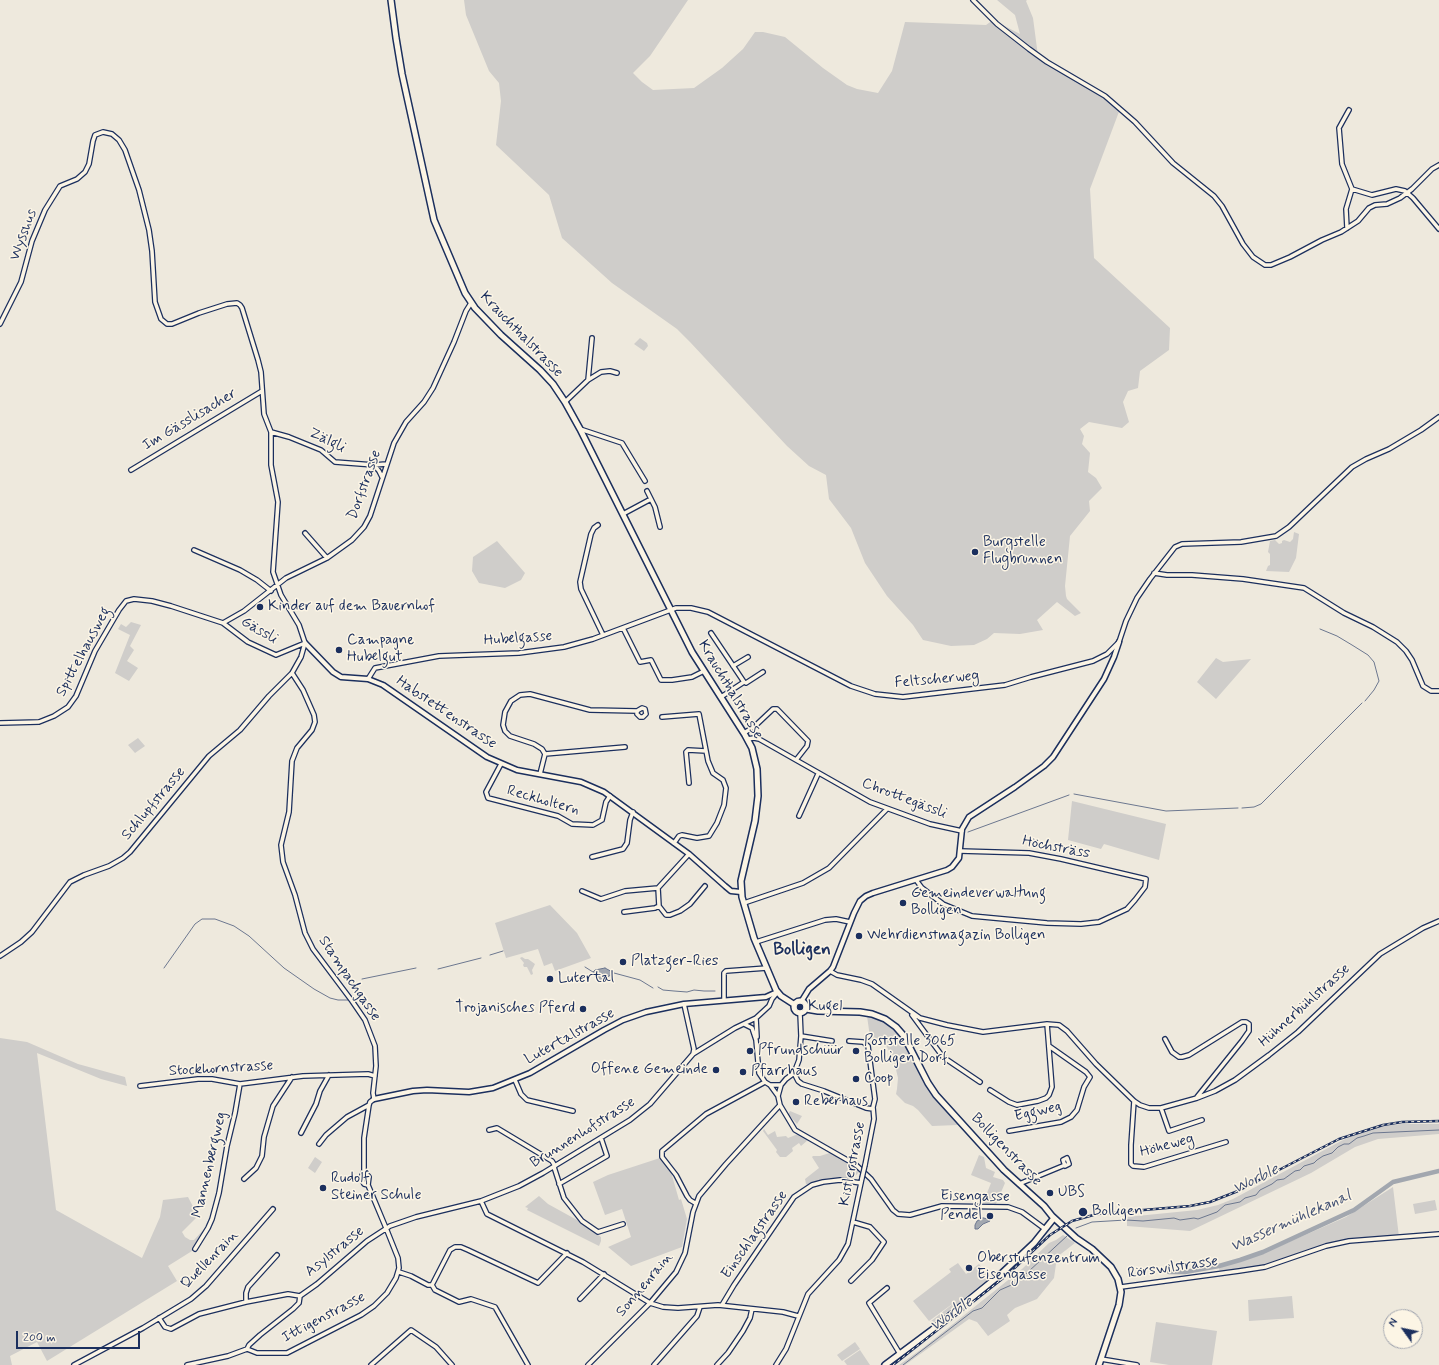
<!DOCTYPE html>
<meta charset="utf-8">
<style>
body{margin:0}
#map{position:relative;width:1439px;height:1365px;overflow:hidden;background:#eee9dd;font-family:Mynerve,sans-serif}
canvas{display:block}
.north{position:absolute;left:1383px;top:1309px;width:40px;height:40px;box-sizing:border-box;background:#fcf5e5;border:1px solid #a2a6af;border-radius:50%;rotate:303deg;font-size:11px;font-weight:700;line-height:16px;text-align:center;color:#1b2f5e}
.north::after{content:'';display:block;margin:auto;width:14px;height:18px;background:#1b2f5e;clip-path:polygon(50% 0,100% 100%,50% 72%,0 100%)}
.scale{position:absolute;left:16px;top:1331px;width:124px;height:18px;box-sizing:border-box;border:2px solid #1b2f5e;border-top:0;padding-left:5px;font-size:12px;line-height:14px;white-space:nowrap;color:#1b2f5e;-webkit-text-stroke:3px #fcf5e5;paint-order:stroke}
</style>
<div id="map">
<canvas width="1439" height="1365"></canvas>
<div class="north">N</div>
<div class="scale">200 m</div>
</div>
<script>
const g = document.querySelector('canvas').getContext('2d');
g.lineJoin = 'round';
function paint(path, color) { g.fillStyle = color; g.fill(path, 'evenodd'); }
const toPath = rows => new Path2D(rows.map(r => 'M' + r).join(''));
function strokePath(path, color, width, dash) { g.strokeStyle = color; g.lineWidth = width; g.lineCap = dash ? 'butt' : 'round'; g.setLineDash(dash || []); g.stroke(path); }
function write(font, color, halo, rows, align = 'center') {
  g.font = font + ' Mynerve,sans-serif'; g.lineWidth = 3; g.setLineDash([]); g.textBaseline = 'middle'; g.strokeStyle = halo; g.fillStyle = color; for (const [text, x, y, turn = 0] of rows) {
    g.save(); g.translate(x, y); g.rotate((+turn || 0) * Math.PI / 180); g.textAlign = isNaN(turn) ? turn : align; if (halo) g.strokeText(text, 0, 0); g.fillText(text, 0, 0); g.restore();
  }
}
paint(toPath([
 [464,0,688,0,650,56,633,73,642,82,653,90,694,88,722,68,743,49,755,32,763,32,785,37,823,68,847,85,857,89,878,93,892,71,905,22,986,25,993,20,1020,34,1015,15,997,0,1027,0,1026,1,1033,18,1038,56,1105,96,1120,109,1090,189,1094,258,1170,328,1169,350,1140,371,1138,388,1128,391,1123,402,1129,422,1122,428,1089,422,1080,429,1084,436,1082,444,1090,453,1088,472,1096,478,1102,488,1089,501,1090,511,1070,536,1065,586,1066,596,1067,599,1081,613,1075,616,1057,602,1037,620,1043,630,1020,634,994,633,987,639,974,645,951,646,923,640,913,625,887,596,865,563,851,528,829,499,826,475,809,466,787,446,690,342,677,329,612,283,562,238,549,195,496,145,501,101,499,83,489,71,466,15],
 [640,338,647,343,648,346,644,351,634,344],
 [1294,532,1299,534,1296,558,1289,572,1266,571,1268,566,1270,565,1270,554,1268,552,1270,541,1275,540,1279,544,1282,543,1282,541,1284,540,1290,542,1293,539],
 [497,541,525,573,521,580,505,588,479,583,472,571,473,557],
 [131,622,141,625,130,646,134,650,127,661,138,668,129,681,115,673,130,635,118,629,121,624,126,627],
 [1216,658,1223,662,1251,659,1216,699,1197,682],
 [138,738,145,746,135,753,128,745],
 [1072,801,1166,824,1159,860,1104,844,1101,849,1068,840],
 [550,905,577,933,591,958,555,971,552,963,544,966,538,949,506,958,495,923],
 [522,957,525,959,528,959,535,964,532,970,533,974,531,975,527,967,524,967,523,965,524,963,520,958],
 [867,1016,886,1023,895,1031,909,1051,931,1092,953,1117,952,1118,958,1125,932,1126,918,1110,913,1106,905,1103,896,1094,897,1089,898,1078,894,1061,886,1045,879,1042,871,1044],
 [0,1038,27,1042,78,1064,125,1077,127,1086,101,1079,37,1053,56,1210,142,1258,160,1217,163,1200,188,1197,198,1216,182,1232,185,1237,190,1240,194,1240,205,1228,206,1229,192,1251,168,1266,177,1281,47,1361,37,1342,10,1356,12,1365,0,1365],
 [790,1111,802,1116,797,1124,788,1114],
 [1402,1124,1439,1124,1439,1134,1378,1139,1355,1147,1311,1173,1190,1231,1127,1226,1127,1217,1197,1210,1218,1205,1233,1199,1341,1141,1361,1132,1383,1126],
 [764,1129,768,1135,775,1131,777,1137,786,1136,788,1138,798,1134,808,1140,801,1146,799,1143,792,1148,793,1151,786,1157,780,1157,776,1152,777,1150,763,1131],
 [833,1152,859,1169,859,1172,852,1180,832,1178,820,1180,808,1185,806,1184,805,1179,819,1168,812,1157,813,1156,820,1156],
 [979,1155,984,1157,986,1168,995,1172,993,1177,1003,1180,1005,1183,996,1204,983,1203,991,1183,971,1175],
 [315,1157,322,1162,315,1173,308,1168],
 [660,1158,671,1172,679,1200,681,1199,687,1219,682,1247,631,1266,608,1247,631,1237,622,1209,605,1215,593,1182,608,1175],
 [1393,1187,1399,1237,1372,1238,1326,1246,1265,1267,1220,1273,1219,1268,1264,1253,1346,1217],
 [539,1196,548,1204,577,1220,601,1237,601,1241,599,1246,527,1210,528,1208,525,1207],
 [1435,1200,1437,1210,1415,1214,1413,1204],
 [1063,1235,1075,1243,1057,1257,1054,1278,1037,1299,1015,1308,1007,1315,1010,1321,988,1336,977,1322,969,1319,905,1365,899,1365,923,1348,1022,1269,1049,1243,1056,1240],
 [958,1263,966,1274,979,1264,990,1278,932,1324,930,1322,959,1299,929,1321,913,1301,951,1272,949,1269],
 [1292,1296,1294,1318,1249,1321,1248,1300],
 [1156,1322,1217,1331,1212,1365,1169,1365,1150,1362],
 [855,1342,860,1349,842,1361,837,1355],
 [860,1350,870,1365,847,1365,844,1361]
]), '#cfcdca');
const water = toPath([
 [605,968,614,973,601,981,597,981,593,972,595,970,605,968],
 [983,1218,989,1219,990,1221,983,1224,978,1229,975,1229,975,1225,977,1221,983,1218]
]);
paint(water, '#a2a7af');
strokePath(water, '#6c778f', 1);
strokePath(toPath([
 [1320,629,1337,636,1352,645,1368,655,1374,662,1379,681,1374,690,1365,701],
 [1074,794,1166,811,1238,808],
 [1242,808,1254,807,1261,804,1362,703],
 [968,832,1069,795],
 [490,955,503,951],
 [585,967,593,972],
 [164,968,195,924,202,919,215,919,234,926,249,936,284,968,314,989,330,998,338,1000,348,1000],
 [438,969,481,958],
 [614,973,640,980,653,988],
 [362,979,416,968],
 [658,987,663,990,674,991,687,992,694,990,704,991,715,991],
 [1076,1228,1092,1222,1126,1220,1143,1221,1174,1218,1180,1220,1194,1218,1198,1219,1217,1212,1225,1205,1240,1202,1245,1198,1256,1195,1260,1190,1272,1184,1277,1180,1284,1179,1295,1171,1300,1170,1304,1166,1314,1163,1317,1160,1323,1156,1332,1153,1338,1147,1344,1144,1349,1144,1357,1138,1364,1136,1373,1133,1439,1130],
 [903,1365,973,1311,982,1308,1000,1290,1016,1283,1067,1236]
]), '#6c778f', 1);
strokePath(toPath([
 [1169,1272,1185,1272,1219,1266,1240,1260,1263,1252,1354,1210,1393,1182,1439,1171]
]), '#a2a7af', 4.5);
const minor = toPath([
 [973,0,997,24,1029,49,1047,62,1105,96,1135,122,1173,163,1214,196,1222,206,1243,244,1253,257,1265,265,1271,265,1290,257,1322,240,1341,232,1358,221,1369,208,1375,205,1387,204,1400,198,1412,189,1432,169,1439,165],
 [1349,110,1339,128,1342,164,1352,189,1372,195,1396,189,1405,191,1413,198,1439,229],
 [1347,228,1346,209,1352,189],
 [0,324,21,282,32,241,45,210,60,186,77,179,85,172,89,164,93,141,95,135,103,132,112,134,119,140,125,150,139,190,149,230,152,251,155,302,161,319,167,324,172,324,199,313,227,304,237,303,240,305,242,308,258,360,261,372,264,414,271,432,271,465,278,502,273,572,281,595,299,625,305,643,301,657,292,673,269,696,240,730,209,756,130,852,123,858,109,866,84,875,70,882,32,932,21,942,0,956],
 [588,380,601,372,610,371,617,373],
 [565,402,588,380,592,338],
 [580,429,622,443,645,481],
 [271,432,289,437,321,450,335,462,374,465,386,464],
 [374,465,379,471,382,477],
 [131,470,262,391],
 [647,491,655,507,660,527],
 [623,514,651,499],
 [598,525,594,528,591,534,580,582,581,589,603,635],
 [305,533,327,558],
 [194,550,240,570,257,580,271,591],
 [1154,573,1167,575,1192,575,1243,579,1304,588,1344,613,1373,627,1397,642,1406,651,1412,660,1423,686,1431,691,1439,691],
 [223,623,248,642,276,655,305,643],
 [623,628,640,662,651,660,661,680,672,680,692,677,704,671],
 [711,633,744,682,721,697],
 [733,666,748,657],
 [368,679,375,668,439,656,519,653,564,647,593,639,676,608,691,608,708,612,851,686,875,694,903,697,1005,685,1031,677,1093,661,1107,654,1119,642,1126,621,1137,598,1150,579,1175,547,1182,544,1241,542,1276,536,1289,527,1352,467,1366,459,1389,449,1421,430,1439,417],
 [744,682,746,683,763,672],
 [662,717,699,714,708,761,713,773,723,780,726,788,724,805,717,823,709,836,697,838,682,835,679,836,674,843],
 [0,723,39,722,54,716,68,707,76,696,95,651,119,610,126,601,134,599,152,601,171,606,223,623,244,611,286,578,327,558,352,540,364,527,370,516,394,443,406,422,424,402,433,388,454,342,466,311,471,303],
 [744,733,755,726,773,709,777,709,808,741,807,746,796,760],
 [747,739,754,738,759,739,870,802,930,824,962,831],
 [545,754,625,747],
 [501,764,486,792,488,798,558,816,572,824,593,825,602,820,606,802,610,796],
 [540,774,545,754,542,749,534,744,510,736,505,731,503,725,505,712,511,701,520,695,530,694,590,710,637,711,642,708,645,709,646,714,643,717,640,717,637,714,637,711],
 [689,783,686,752,688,750,706,751],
 [799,816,818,774],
 [689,854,658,888,659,906,666,915,670,915,680,911,690,904,705,886],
 [592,857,623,849,627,843,630,820,633,812],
 [916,880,922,888,943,904,972,916,1047,923,1081,924,1099,922,1127,909,1135,900,1145,887,1146,879,1061,859,1029,853,960,851],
 [582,891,601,899,625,891,658,888],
 [744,903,803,883,829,868,887,809],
 [624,912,655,908,659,906],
 [756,942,825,920,836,919,850,922],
 [830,971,837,975,861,980,872,984,920,1018,947,1025,983,1032,1047,1024,1059,1025,1067,1031,1096,1064,1134,1101,1140,1105,1149,1108,1161,1108,1197,1098,1215,1091,1235,1080,1269,1055,1298,1032,1380,954,1423,928,1439,921],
 [724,1000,724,973,726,971,767,968],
 [684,1004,694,1049,693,1054],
 [800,1013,801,1036,799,1060,794,1073,786,1079,781,1085,778,1096,780,1105,795,1130,856,1165,871,1179,893,1210,898,1214,910,1215,942,1206,1008,1207,1022,1212,1045,1229],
 [912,1015,943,1057,980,1082],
 [756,1018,757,1037],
 [744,1024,752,1028,756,1040,759,1073,765,1082,770,1085,778,1096],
 [801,1036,832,1041],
 [1165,1039,1172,1052,1179,1057,1182,1057,1189,1055,1242,1022,1246,1022,1249,1024,1249,1031,1242,1041,1197,1097],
 [849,1041,863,1042,868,1046,875,1099,873,1107,874,1119,865,1165],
 [794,1073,798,1081,802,1084,824,1091,866,1108,873,1109],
 [515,1080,521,1094,527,1100,573,1111],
 [770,1085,781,1085],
 [140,1086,198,1079,212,1079,240,1084,303,1076,368,1074,375,1076],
 [990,1090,1009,1102,1017,1105,1038,1101,1046,1098,1049,1095,1052,1087,1047,1024],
 [1134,1101,1131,1145,1131,1164,1133,1166,1144,1167,1226,1142],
 [1161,1108,1169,1131,1202,1120],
 [489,1130,497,1128,552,1161,555,1166],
 [1009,1131,1061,1122,1071,1117,1077,1110,1084,1087,1090,1077,1086,1072,1049,1046],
 [301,1133,316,1104,320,1091,329,1075],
 [319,1144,326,1135,347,1117,369,1105],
 [1067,1158,1069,1164,1065,1166,1063,1160,1067,1158],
 [554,1167,564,1198,582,1221,598,1232,623,1224],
 [364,1171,369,1177,368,1185],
 [244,1179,256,1168,262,1156,264,1137,273,1106,292,1077],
 [559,1184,607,1156,601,1138],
 [1019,1184,1065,1165],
 [481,1201,487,1214,583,1262,650,1303,663,1307,678,1308,718,1305,783,1312,798,1316],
 [695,1203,690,1200,687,1196,676,1175,662,1157,662,1151,706,1114,765,1082],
 [195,1249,208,1228,212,1219,219,1193,227,1146,235,1113,240,1084],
 [399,1272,411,1276,428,1285,432,1285,435,1290,459,1302,471,1299,495,1307,528,1365],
 [851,1281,872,1260,884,1242,870,1227,853,1222],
 [432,1285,450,1250,455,1247,461,1247,468,1250,538,1283,567,1253],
 [1121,1287,1239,1271,1265,1267,1326,1246,1349,1241,1439,1234],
 [887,1288,869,1303,900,1354],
 [300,1296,317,1284,367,1241,390,1226,416,1217,481,1201,519,1186,543,1173,630,1120,650,1104,693,1054,735,1028,756,1018,769,1006,772,999,777,993],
 [580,1299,604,1274],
 [246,1302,246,1293,248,1287,277,1255],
 [722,1305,734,1285,794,1197,812,1185,823,1182,840,1180,861,1183],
 [159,1318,165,1327,171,1329,199,1314,246,1302,288,1294,300,1296],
 [247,1349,257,1353,287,1353,361,1315,374,1306,387,1293,396,1278,399,1268,398,1258,386,1228,368,1185,364,1184,361,1178,364,1171,364,1138,369,1105,370,1102,374,1099,373,1093,376,1066,375,1046,365,1020,352,1001,313,949,305,933,295,895,283,862,281,845,289,812,292,761,297,748,312,730,315,722,314,715,303,690,292,673],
 [1101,1359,1137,1365],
 [74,1365,143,1328,191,1299,206,1286,273,1209],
 [187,1365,228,1356,247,1349,249,1345,260,1335,293,1309,299,1303,300,1296],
 [371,1365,411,1330,436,1347,452,1365],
 [588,1365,650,1303,676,1272,685,1253,693,1212,699,1196,726,1164,780,1105],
 [654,1365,697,1316,700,1307],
 [717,1365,728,1353,743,1331,750,1318,752,1309],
 [776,1365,786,1349,808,1294,839,1260,848,1244,862,1178]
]);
const tertiary = toPath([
 [305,643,333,672,341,677,368,679,383,685,487,757,517,770,581,782,604,792,689,854,725,886,731,891,741,892],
 [801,1002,809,989,830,971,833,967,854,913,860,901,866,896,873,893,947,870,952,867,959,858,962,829,969,817,1015,787,1044,766,1053,757,1104,679,1114,657,1119,642],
 [374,1099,413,1091,427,1090,469,1092,493,1088,530,1073,604,1030,623,1020,646,1012,684,1004,766,997,777,992]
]);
const secondary = toPath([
 [391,0,396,38,402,74,434,220,465,293,475,308,501,335,540,370,553,384,565,402,580,429,692,652,745,735,752,748,757,769,758,796,755,821,741,881,742,897,754,938,776,990,781,996,795,1005],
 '794 1007a6 6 0 1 1 12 0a6 6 0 1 1-12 0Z',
 [806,1009,818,1011,860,1012,872,1014,885,1019,896,1027,903,1035,910,1048,928,1083,936,1095,1004,1170,1044,1206,1052,1216,1076,1238,1092,1249,1111,1267,1118,1279,1121,1292,1119,1305,1099,1365],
 [885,1365,932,1330,1001,1274,1034,1243,1054,1218]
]);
strokePath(minor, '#1b2f5e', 6);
strokePath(tertiary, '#1b2f5e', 7);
strokePath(secondary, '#1b2f5e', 8);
strokePath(minor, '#fcf5e5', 3.5);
strokePath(tertiary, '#fcf5e5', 4);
strokePath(secondary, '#fcf5e5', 5);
const rail = toPath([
 [893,1365,1007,1275,1050,1235,1072,1221,1097,1214,1190,1206,1210,1202,1238,1191,1339,1139,1383,1125,1402,1122,1439,1121]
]);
strokePath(rail, '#1b2f5e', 2.5);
strokePath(rail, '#fcf5e5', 1, [3]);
const minorBridge = toPath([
 [862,1178,865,1165]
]);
strokePath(minorBridge, '#1b2f5e', 6, []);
strokePath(minorBridge, '#fcf5e5', 3.5);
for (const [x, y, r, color] of [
 [975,552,4,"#1b2f5e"],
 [260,607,4,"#1b2f5e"],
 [339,650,4,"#1b2f5e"],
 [903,903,4,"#1b2f5e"],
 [859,936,4,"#1b2f5e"],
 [623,962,4,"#1b2f5e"],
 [550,979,4,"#1b2f5e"],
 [800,1007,4,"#1b2f5e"],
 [583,1009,4,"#1b2f5e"],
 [750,1051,4,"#1b2f5e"],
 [856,1051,4,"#1b2f5e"],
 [716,1070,4,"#1b2f5e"],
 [743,1072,4,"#1b2f5e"],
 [856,1079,4,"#1b2f5e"],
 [796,1102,4,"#1b2f5e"],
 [323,1188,4,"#1b2f5e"],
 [1050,1193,4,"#1b2f5e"],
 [1083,1212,5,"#1b2f5e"],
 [990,1216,4,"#1b2f5e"],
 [969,1268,4,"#1b2f5e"]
]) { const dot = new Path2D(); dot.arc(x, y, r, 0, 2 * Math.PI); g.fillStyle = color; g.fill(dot); strokePath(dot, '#fcf5e5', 1.5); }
write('15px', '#1b2f5e', '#fcf5e5', [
 ["Wysshus",24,235,-70],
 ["Krauchthalstrasse",521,335,46],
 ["Im Gässlisacher",190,420,-31],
 ["Zälgli",327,441,26],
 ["Dorfstrasse",365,485,-70],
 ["Gässli",259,631,30],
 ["Hubelgasse",518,639,-4],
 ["Spittelhausweg",84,652,-62],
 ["Feltscherweg",937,680,-5],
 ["Krauchthalstrasse",730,690,59],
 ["Habstettenstrasse",446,713,34],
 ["Chrottegässli",904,799,21],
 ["Reckholtern",543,801,16],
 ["Schlupfstrasse",154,804,-50],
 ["Höchsträss",1056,848,11],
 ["Stampachgasse",349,979,56],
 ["Hühnerbühlstrasse",1305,1006,-42],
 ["Lutertalstrasse",570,1037,-29],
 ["Stockhornstrasse",221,1069,-3],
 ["Eggweg",1038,1112,-13],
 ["Brunnenhofstrasse",583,1133,-32],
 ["Höheweg",1167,1146,-15],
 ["Bolligenstrasse",1006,1150,46],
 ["Kistlerstrasse",853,1164,-79],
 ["Mannenbergweg",210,1165,-77],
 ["Eisengasse",975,1197,1],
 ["Einschlagstrasse",755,1235,-55],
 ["Asylstrasse",335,1252,-39],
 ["Quellenrain",210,1260,-46],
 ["Rörswilstrasse",1173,1268,-8],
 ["Sonnenrain",645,1285,-50],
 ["Ittigenstrasse",324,1318,-28]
]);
write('15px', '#1b2f5e', '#fcf5e5', [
 ["Burgstelle",983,543],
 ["Flugbrunnen",983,560],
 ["Kinder auf dem Bauernhof",268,607],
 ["Campagne",347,641],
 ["Hubelgut",347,658],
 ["Gemeindeverwaltung",911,894],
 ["Bolligen",911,911],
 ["Wehrdienstmagazin Bolligen",867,936],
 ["Platzger-Ries",631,962],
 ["Lutertal",558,979],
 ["Kugel",808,1007],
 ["Trojanisches Pferd",575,1009,"right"],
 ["Poststelle 3065",864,1042],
 ["Bolligen Dorf",864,1059],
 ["Pfrundschüür",758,1051],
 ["Offene Gemeinde",708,1070,"right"],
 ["Pfarrhaus",751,1072],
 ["Coop",864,1079],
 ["Reberhaus",804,1102],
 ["Rudolf",331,1179],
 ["Steiner Schule",331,1196],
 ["UBS",1058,1193],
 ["Bolligen",1092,1212],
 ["Pendel",982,1216,"right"],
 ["Oberstufenzentrum",977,1259],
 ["Eisengasse",977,1276]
], 'left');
write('italic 16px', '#445376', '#fcf5e5', [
 ["Worble",1256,1180,-26],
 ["Wassermühlekanal",1291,1222,-24],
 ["Worble",952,1315,-35]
]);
write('bold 17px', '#1b2f5e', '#fcf5e5', [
 ["Bolligen",802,950]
]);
</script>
